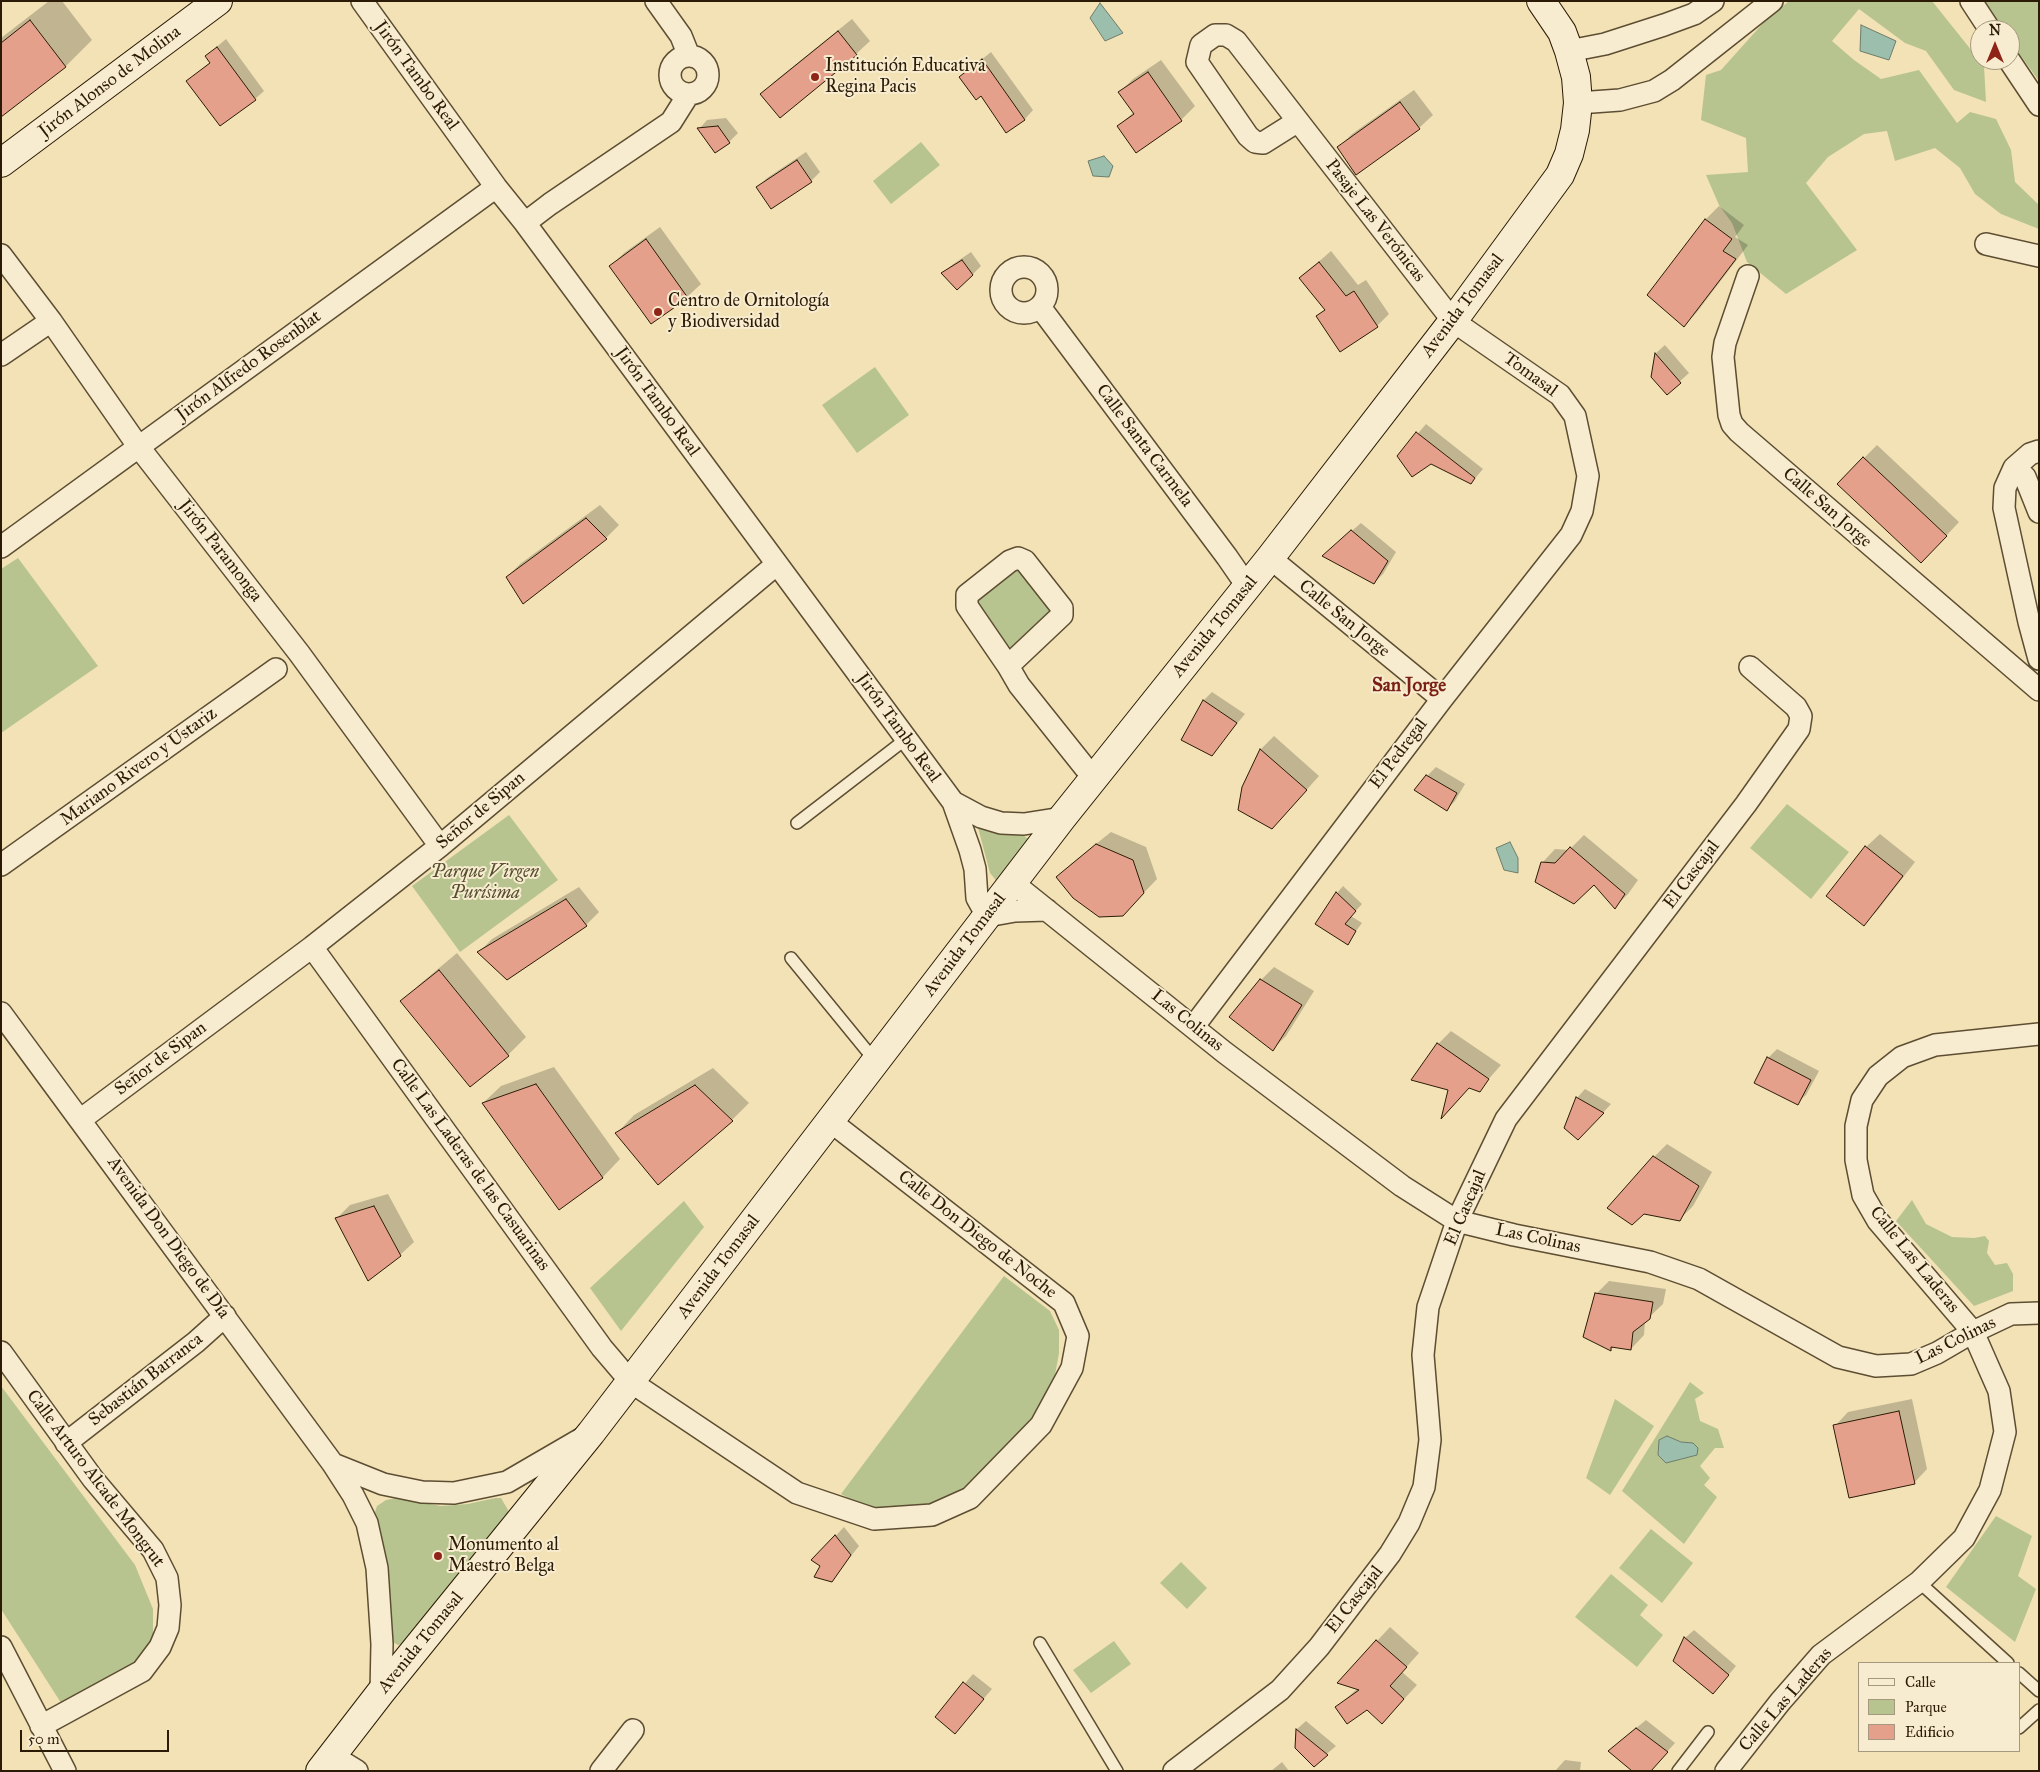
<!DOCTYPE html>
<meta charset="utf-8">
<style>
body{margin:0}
#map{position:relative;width:2040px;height:1772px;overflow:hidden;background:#f2e2b5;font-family:"IM FELL Great Primer",serif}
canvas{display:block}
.frame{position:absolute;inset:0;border:2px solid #2b1b06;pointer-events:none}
.legend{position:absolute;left:1858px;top:1662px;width:162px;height:90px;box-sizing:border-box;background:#f7eccf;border:1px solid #a5987f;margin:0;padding:6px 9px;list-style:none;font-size:15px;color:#2b1b06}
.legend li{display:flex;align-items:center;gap:10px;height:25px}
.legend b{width:25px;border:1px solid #a5987f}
.north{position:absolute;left:1970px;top:20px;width:50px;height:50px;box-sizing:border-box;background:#f7eccf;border:1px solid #a5987f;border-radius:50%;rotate:0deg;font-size:14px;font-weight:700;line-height:20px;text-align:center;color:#2b1b06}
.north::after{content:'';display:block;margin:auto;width:18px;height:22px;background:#8f2418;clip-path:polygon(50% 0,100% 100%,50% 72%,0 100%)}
.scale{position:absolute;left:20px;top:1730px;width:149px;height:22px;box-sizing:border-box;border:2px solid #2b1b06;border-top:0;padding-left:6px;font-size:15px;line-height:18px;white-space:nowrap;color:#2b1b06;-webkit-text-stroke:4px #f7eccf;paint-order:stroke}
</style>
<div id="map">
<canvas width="2040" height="1772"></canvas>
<div class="frame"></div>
<ul class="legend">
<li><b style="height:6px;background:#f7eccf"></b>Calle</li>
<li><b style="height:14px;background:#b8c48f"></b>Parque</li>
<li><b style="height:14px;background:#e5a08c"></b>Edificio</li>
</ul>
<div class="north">N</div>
<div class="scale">50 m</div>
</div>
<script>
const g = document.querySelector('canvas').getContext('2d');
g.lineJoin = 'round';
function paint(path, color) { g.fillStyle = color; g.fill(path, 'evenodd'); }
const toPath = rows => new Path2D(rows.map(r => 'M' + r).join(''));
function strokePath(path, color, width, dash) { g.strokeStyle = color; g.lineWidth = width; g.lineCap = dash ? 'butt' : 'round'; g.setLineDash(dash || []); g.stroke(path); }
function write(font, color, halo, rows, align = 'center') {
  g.font = font + ' "IM FELL Great Primer",serif'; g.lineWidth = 4; g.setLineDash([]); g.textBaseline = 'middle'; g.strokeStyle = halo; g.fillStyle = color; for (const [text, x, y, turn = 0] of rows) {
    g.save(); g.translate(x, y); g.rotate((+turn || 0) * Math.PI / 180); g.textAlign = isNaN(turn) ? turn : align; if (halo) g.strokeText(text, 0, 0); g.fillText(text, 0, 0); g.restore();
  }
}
paint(toPath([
 [1789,1,1932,1,1984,66,1986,102,1954,90,1926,51,1905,43,1859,9,1832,41,1854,60,1881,79,1919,70,1957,123,1970,112,1996,119,2011,150,2015,182,2039,205,2039,229,2001,214,1975,194,1960,168,1935,148,1895,161,1887,131,1864,134,1828,157,1806,183,1857,250,1786,294,1747,262,1732,223,1719,205,1706,175,1748,172,1746,138,1701,120,1706,75,1721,70,1765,21],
 [1982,1,2039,1,2039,81,2010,41,2010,30,2002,30],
 [921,142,940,165,891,204,873,181],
 [875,367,909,415,857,453,822,405],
 [18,558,98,666,1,733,1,569],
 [1017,564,1056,614,1010,649,971,599],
 [1787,804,1849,852,1811,899,1750,848],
 [509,815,558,880,460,952,412,886],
 [976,820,1022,834,1028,839,1031,846,999,884,990,873],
 [1912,1200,1926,1224,1952,1237,1974,1238,1985,1236,1989,1241,1987,1253,1995,1265,2007,1263,2013,1274,2013,1291,1974,1306,1896,1221],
 [684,1201,704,1227,621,1331,590,1288],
 [1004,1276,1050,1311,1059,1330,1059,1353,1052,1391,1030,1429,955,1498,929,1507,895,1509,862,1506,841,1494],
 [1690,1382,1704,1393,1695,1399,1700,1421,1718,1429,1724,1448,1715,1448,1700,1466,1710,1478,1704,1485,1717,1497,1684,1544,1622,1491],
 [1666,1436,1681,1442,1689,1456,1679,1460],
 [1,1386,135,1565,153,1609,153,1641,137,1664,63,1706,1,1609],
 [1615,1399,1654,1426,1610,1495,1586,1478],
 [397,1498,441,1506,468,1504,495,1498,501,1498,508,1510,508,1515,403,1644,398,1645,391,1641,374,1515,377,1506,386,1500],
 [1996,1516,2032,1536,2018,1576,2036,1589,2015,1642,1946,1587],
 [1651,1529,1693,1563,1662,1603,1619,1568],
 [1181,1562,1207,1588,1187,1609,1160,1583],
 [1611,1574,1648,1605,1640,1615,1663,1635,1637,1667,1575,1617],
 [1114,1641,1131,1664,1091,1693,1073,1670]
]), '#b8c48f');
const water = toPath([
 [1100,3,1123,33,1105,41,1090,18,1100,3],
 [1861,25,1896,41,1889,60,1860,51,1861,25],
 [1104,156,1113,166,1109,177,1093,176,1088,161,1104,156],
 [1510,842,1518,858,1518,873,1504,870,1496,848,1510,842],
 [1667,1436,1681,1442,1693,1443,1698,1448,1697,1455,1666,1463,1658,1455,1659,1440,1667,1436]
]);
paint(water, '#9bbead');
strokePath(water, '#6e7d6a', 1);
paint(toPath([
 [49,1,62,1,92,40,66,66,1,116,1,38],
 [852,19,870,41,856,54,780,116,762,94,775,81],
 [226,39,264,91,255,99,221,125,188,81,210,62,206,56],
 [991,52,1033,110,1025,119,1006,131,981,94,960,77],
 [1161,60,1195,106,1181,120,1136,151,1118,126,1134,112,1120,92,1133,79],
 [1414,90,1433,115,1419,128,1339,147,1352,134],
 [726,118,738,133,729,142,699,129,707,120],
 [806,152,820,172,811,181,772,207,758,187,767,178],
 [1719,206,1744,225,1735,237,1748,245,1697,312,1684,326,1706,219],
 [660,227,701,284,687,297,652,323,611,266,624,253],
 [1331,251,1358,285,1366,280,1389,314,1377,326,1318,316,1325,309,1300,278],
 [971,252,981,266,972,275,943,273,952,265],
 [1665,345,1689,373,1667,393,1652,376,1656,353],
 [1426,424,1483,469,1471,483,1431,463,1399,456],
 [1877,445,1959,522,1934,549,1864,458],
 [600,505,619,525,606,538,524,602,507,577,520,564],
 [1361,523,1396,552,1383,574,1374,583,1333,547],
 [1212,692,1245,714,1211,755,1182,739,1204,700],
 [1274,736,1319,776,1285,814,1243,788,1261,749],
 [1436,767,1465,784,1455,801,1446,810,1427,776],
 [1111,832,1146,847,1157,879,1136,901,1057,877,1071,864],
 [1880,834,1915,862,1877,911,1864,924,1866,847],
 [1584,835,1638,880,1628,894,1615,907,1594,884,1542,863,1555,849,1569,850],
 [1343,886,1362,904,1351,916,1362,923,1347,943,1337,893],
 [579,887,599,912,586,925,479,952,492,939],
 [457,953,526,1037,508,1055,470,1085,402,1001,420,984],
 [1274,967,1314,991,1286,1036,1273,1049,1261,980],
 [1451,1031,1501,1065,1479,1090,1469,1087,1449,1089,1438,1044],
 [1777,1049,1819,1071,1806,1095,1797,1103,1768,1058],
 [554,1067,620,1159,603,1177,559,1208,483,1103,501,1086],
 [713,1068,749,1103,732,1120,617,1133,634,1115],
 [1585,1089,1611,1104,1587,1130,1577,1098],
 [1667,1144,1712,1172,1693,1206,1680,1219,1654,1157],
 [388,1194,414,1242,400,1255,337,1218,350,1205],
 [1609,1281,1666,1289,1663,1304,1645,1321,1644,1335,1631,1349,1614,1346,1611,1350,1596,1294],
 [1912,1399,1927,1469,1914,1483,1835,1426,1848,1412],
 [844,1527,859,1546,832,1580,822,1566,813,1560],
 [1390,1627,1419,1653,1402,1672,1417,1685,1395,1709,1337,1707,1358,1688,1339,1682],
 [1694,1630,1736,1666,1721,1684,1675,1661,1685,1638],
 [973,1674,992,1689,955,1732,936,1717],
 [1646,1720,1675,1743,1650,1771,1618,1743],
 [1306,1721,1336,1746,1314,1765,1296,1747,1297,1729],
 [1565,1760,1581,1762,1580,1771,1555,1771],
 [1282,1762,1289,1771,1271,1771]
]), '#0003');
const building = toPath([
 [30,20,66,67,1,117,1,43,30,20],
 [838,31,857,55,780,118,760,94,838,31],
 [217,47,256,100,220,126,186,81,210,63,205,56,217,47],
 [982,59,1025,120,1006,133,981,96,976,100,959,77,982,59],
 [1148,72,1182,121,1136,153,1117,126,1134,114,1118,92,1148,72],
 [1400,102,1420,129,1356,175,1337,147,1400,102],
 [718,126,730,143,715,153,697,128,718,126],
 [797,160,812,182,771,209,756,187,797,160],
 [1705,219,1732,239,1723,251,1736,259,1684,327,1647,295,1705,219],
 [646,239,688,298,651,324,609,266,646,239],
 [962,260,973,275,957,290,941,273,962,260],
 [1319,262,1346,296,1354,291,1378,327,1340,352,1316,316,1325,310,1299,278,1319,262],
 [1655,353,1681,383,1667,395,1651,377,1655,353],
 [1416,432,1475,478,1471,484,1431,464,1412,477,1397,456,1416,432],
 [1863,457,1947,536,1921,563,1837,484,1863,457],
 [586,518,607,539,523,604,506,577,586,518],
 [1351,530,1388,561,1374,584,1322,556,1351,530],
 [1203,700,1237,723,1212,756,1181,740,1203,700],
 [1260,749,1307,790,1272,829,1238,810,1242,787,1260,749],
 [1426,775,1457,793,1447,811,1414,790,1426,775],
 [1096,844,1133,860,1144,893,1123,916,1099,917,1073,898,1056,877,1096,844],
 [1865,846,1903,876,1864,926,1826,896,1865,846],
 [1570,847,1625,894,1615,909,1594,885,1574,904,1535,882,1541,862,1555,863,1570,847],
 [1336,892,1356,911,1345,924,1356,931,1348,945,1315,924,1336,892],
 [566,899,587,926,507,980,477,952,566,899],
 [439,970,509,1056,470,1087,400,1001,439,970],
 [1260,979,1302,1005,1273,1051,1229,1017,1260,979],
 [1437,1043,1489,1079,1480,1092,1469,1088,1441,1119,1448,1090,1411,1080,1437,1043],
 [1767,1057,1811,1080,1798,1105,1754,1083,1767,1057],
 [536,1084,603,1178,559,1210,482,1103,536,1084],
 [695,1085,733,1121,658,1185,615,1133,695,1085],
 [1576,1097,1604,1113,1578,1140,1564,1128,1576,1097],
 [1653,1156,1699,1186,1680,1221,1644,1214,1632,1225,1607,1208,1653,1156],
 [374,1206,401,1256,368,1281,335,1218,374,1206],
 [1595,1293,1653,1302,1650,1319,1633,1332,1631,1350,1611,1347,1611,1351,1583,1337,1595,1293],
 [1899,1411,1915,1484,1849,1498,1833,1425,1899,1411],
 [835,1535,851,1555,832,1582,814,1577,820,1566,811,1560,835,1535],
 [1684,1637,1729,1675,1713,1694,1673,1661,1684,1637],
 [1376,1640,1407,1667,1390,1686,1404,1699,1382,1724,1367,1710,1347,1724,1335,1707,1359,1690,1337,1683,1376,1640],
 [963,1682,984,1699,955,1734,935,1717,963,1682],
 [1636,1728,1668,1752,1651,1771,1632,1771,1608,1751,1636,1728],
 [1296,1729,1328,1755,1314,1767,1295,1748,1296,1729]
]);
paint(building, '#e5a08c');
strokePath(building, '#2b1b06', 1);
const lane = toPath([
 [797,823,906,739],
 [791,958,876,1062],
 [1919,1582,2008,1663],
 [1040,1643,1117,1771],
 [2019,1673,2039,1691],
 [2019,1728,2039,1710],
 [1678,1771,1708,1732]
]);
const street = toPath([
 [362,1,496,187,525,223,953,802,970,850,975,869,977,898,987,916,1015,911,1047,910],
 [656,1,681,36,689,56],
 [1971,1,1990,30],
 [1569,51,1605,44,1664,25,1694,14,1713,1],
 '670 75a19 19 0 1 1 38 0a19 19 0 1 1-38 0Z',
 [2009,60,2039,105],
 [1578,103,1620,100,1654,91,1672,80,1772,1],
 [525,223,550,204,671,122,688,95],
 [1986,244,2039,256],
 [1,255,51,321,138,446,299,653,440,846],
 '1001 290a23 23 0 1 1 46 0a23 23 0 1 1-46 0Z',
 [1748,276,1725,343,1723,357,1729,415,1732,424,1739,432,2039,690],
 [1040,307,1227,557,1247,586],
 [1,355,51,321],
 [2039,451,2030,454,2014,468,2005,488,2004,508,2029,622,2039,659],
 [2014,468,2025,477,2039,512],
 [1,547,496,187],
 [1270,558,1442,699],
 [1008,666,1062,615,1062,608,1025,561,1018,558,1010,561,967,595,967,606,1008,666,1019,685,1094,779],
 [953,802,981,817,1001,823,1024,824,1062,818],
 [1,865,276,669],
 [1013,883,1224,1052,1402,1186,1457,1221,1514,1235,1650,1262,1699,1279,1838,1357,1876,1366,1911,1364,1937,1353,1973,1332,2011,1314,2039,1313],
 [312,947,602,1348,631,1382,797,1493,874,1519,932,1515,970,1498,1041,1425,1072,1368,1078,1336,1064,1303,830,1121],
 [1,1013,333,1464,353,1495,367,1523,377,1568,382,1644,381,1692],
 [1194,1026,1442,699,1571,535,1582,511,1588,476,1575,416,1560,395,1453,321,1236,41,1226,35,1215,35,1201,45,1197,62,1248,136,1255,142,1263,143,1298,121],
 [80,1120,312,947,440,846,777,564],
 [1,1352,93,1479,153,1550,167,1578,170,1605,168,1628,160,1647,142,1671,41,1726],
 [66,1443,196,1342,225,1316],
 [333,1464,383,1484,422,1492,454,1493,507,1482,581,1439],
 [1,1647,65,1771],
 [331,1755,357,1771],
 [601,1771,633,1730],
 [1174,1771,1280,1690,1319,1647,1390,1554,1409,1523,1424,1487,1430,1440,1423,1355,1428,1307,1457,1221,1506,1119,1746,804,1799,729,1801,716,1796,707,1750,667],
 [1726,1771,1780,1702,1821,1655,1919,1582,1964,1538,1990,1490,2005,1432,1999,1391,1973,1332,1878,1221,1863,1195,1856,1160,1856,1126,1862,1100,1878,1076,1902,1057,1935,1045,2039,1034]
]);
const secondary = toPath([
 [1,163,218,1],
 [320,1771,381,1692,591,1433,1062,818,1270,558,1453,321,1560,175,1569,154,1575,130,1578,103,1576,77,1569,51,1562,32,1541,1]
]);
strokePath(lane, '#5d4d32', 14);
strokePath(street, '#5d4d32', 24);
strokePath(secondary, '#2b1b06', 30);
strokePath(lane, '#f7eccf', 11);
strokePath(street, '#f7eccf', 21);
strokePath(secondary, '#f7eccf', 28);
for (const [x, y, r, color] of [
 [815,77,5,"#8f2418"],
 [658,312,5,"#8f2418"],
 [438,1556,5,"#8f2418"]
]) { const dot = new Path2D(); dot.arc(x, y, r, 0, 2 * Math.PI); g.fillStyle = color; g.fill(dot); strokePath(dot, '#f7eccf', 2); }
write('18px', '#2b1b06', '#f7eccf', [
 ["Institución Educativa",825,67],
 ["Regina Pacis",825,88],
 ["Centro de Ornitología",668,302],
 ["y Biodiversidad",668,323],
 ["Monumento al",448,1546],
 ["Maestro Belga",448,1567]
], 'left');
write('18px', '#2b1b06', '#f7eccf', [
 ["Jirón Tambo Real",416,76,54],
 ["Jirón Alonso de Molina",110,82,-37],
 ["Pasaje Las Verónicas",1375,221,52],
 ["Avenida Tomasal",1463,306,-53],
 ["Jirón Alfredo Rosenblat",249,366,-36],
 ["Tomasal",1530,375,36],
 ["Jirón Tambo Real",657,402,54],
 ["Calle Santa Carmela",1144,446,53],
 ["Calle San Jorge",1827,508,41],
 ["Jirón Paramonga",220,551,52],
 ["Calle San Jorge",1344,619,39],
 ["Avenida Tomasal",1215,627,-51],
 ["Jirón Tambo Real",898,728,54],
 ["El Pedregal",1399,754,-53],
 ["Mariano Rivero y Ustariz",139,767,-36],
 ["Señor de Sipan",481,811,-40],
 ["El Cascajal",1692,875,-53],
 ["Avenida Tomasal",965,945,-53],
 ["Las Colinas",1187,1021,39],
 ["Señor de Sipan",161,1059,-37],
 ["Calle Las Laderas de las Casuarinas",470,1165,54],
 ["El Cascajal",1466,1208,-67],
 ["Calle Don Diego de Noche",977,1235,38],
 ["Avenida Don Diego de Día",168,1238,54],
 ["Las Colinas",1538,1239,12],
 ["Calle Las Laderas",1914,1260,51],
 ["Avenida Tomasal",719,1267,-53],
 ["Las Colinas",1956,1341,-26],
 ["Sebastián Barranca",146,1380,-38],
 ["Calle Arturo Alcade Mongrut",95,1479,53],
 ["El Cascajal",1355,1600,-52],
 ["Avenida Tomasal",421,1643,-51],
 ["Calle Las Laderas",1786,1700,-49]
]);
write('italic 18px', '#554e2f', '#f7eccf', [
 ["Parque Virgen",485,873],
 ["Purísima",485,894]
]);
write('bold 19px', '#7a1f14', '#f7eccf', [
 ["San Jorge",1409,686]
]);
</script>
